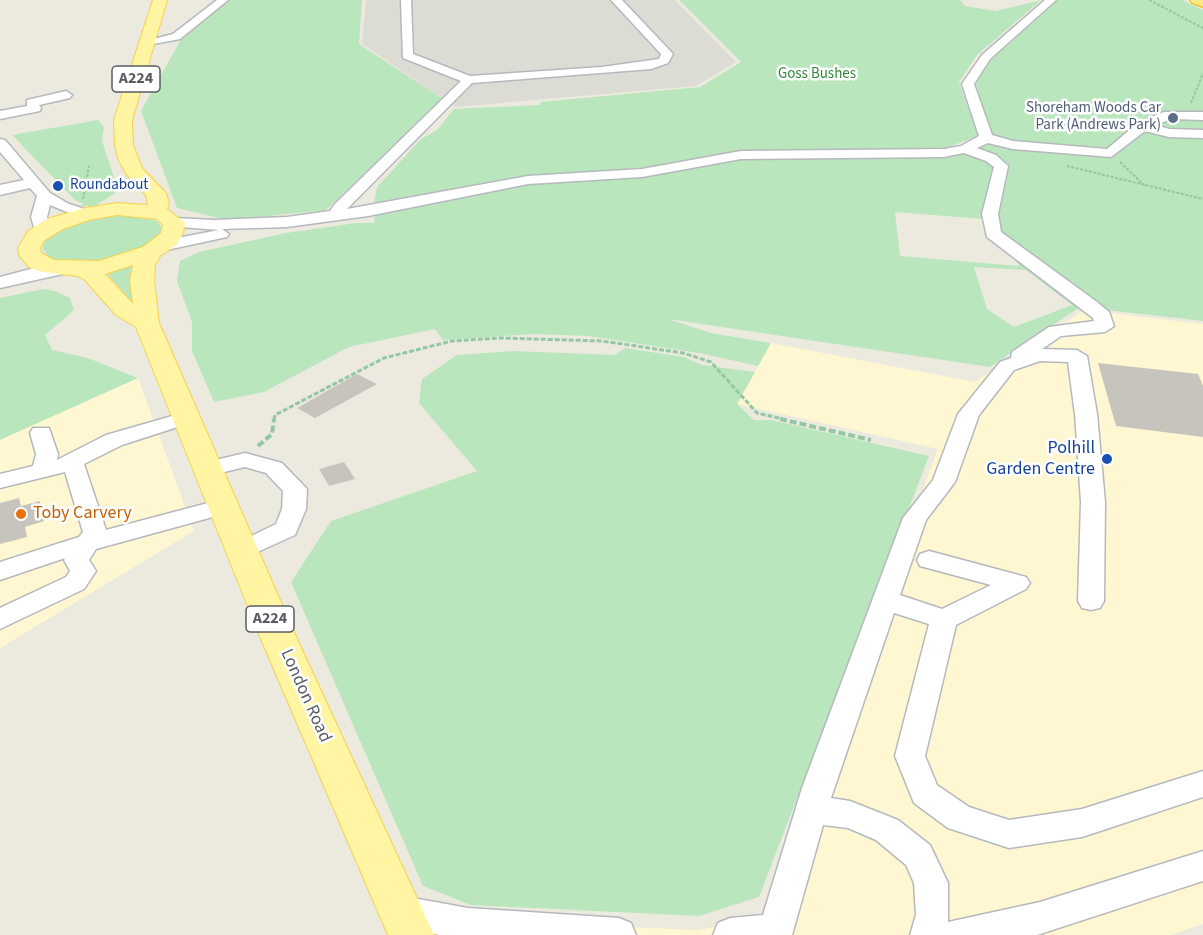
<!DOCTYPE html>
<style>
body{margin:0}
canvas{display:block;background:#eceadf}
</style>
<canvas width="1203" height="935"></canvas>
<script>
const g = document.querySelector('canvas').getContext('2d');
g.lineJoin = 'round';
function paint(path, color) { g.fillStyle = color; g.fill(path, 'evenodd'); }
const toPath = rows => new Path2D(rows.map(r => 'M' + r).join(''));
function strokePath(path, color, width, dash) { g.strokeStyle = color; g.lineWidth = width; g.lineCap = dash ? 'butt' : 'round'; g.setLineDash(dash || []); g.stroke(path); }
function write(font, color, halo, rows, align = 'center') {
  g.font = font + ' "Source Sans 3",sans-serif'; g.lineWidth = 5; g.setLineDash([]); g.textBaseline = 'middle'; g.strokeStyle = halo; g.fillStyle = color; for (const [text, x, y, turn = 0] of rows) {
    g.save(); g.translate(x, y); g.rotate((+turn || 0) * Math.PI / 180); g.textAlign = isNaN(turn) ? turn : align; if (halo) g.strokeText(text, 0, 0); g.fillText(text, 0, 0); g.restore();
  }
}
paint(toPath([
 [1084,310,1203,324,1203,924,1170,935,436,935,426,910,467,921,699,930,765,916,938,449,737,404,771,343,975,382],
 [138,378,194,531,0,648,0,437]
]), '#fff7d2');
paint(toPath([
 [366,0,675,0,736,62,696,86,455,107,362,44]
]), '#dddcd4');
paint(toPath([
 [230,0,362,0,359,44,443,99,326,210,227,220,177,208,141,111,180,41],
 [679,0,960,0,965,6,996,11,1041,0,977,55,959,82,978,136,943,149,738,152,640,168,522,177,374,203,377,187,421,139,437,130,454,109,540,105,541,102,700,87,741,62],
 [1058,0,1182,0,1203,10,1203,321,1080,307,990,367,668,319,711,333,771,343,758,366,699,353,588,336,534,334,443,340,435,329,349,347,264,392,214,402,192,351,192,322,177,281,180,261,199,252,286,233,356,223,374,223,375,212,528,183,741,159,965,152,988,143,992,137,976,84,990,60],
 [895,212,983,219,987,234,1016,260,1019,266,900,256],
 [974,267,1026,270,1072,305,1014,327,987,309],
 [98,120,104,127,102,141,117,186,115,193,95,206,80,206,84,204,75,200,12,135],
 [114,213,148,216,158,222,162,229,159,237,150,246,95,263,60,261,49,257,43,250,43,243,60,227],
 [131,266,129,282,138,306,135,306,106,272],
 [43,289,55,291,70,298,74,310,45,335,52,350,88,358,138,378,0,440,0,298],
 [625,348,684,357,702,365,755,372,737,404,754,420,771,420,929,456,759,897,699,916,471,905,423,886,291,582,331,521,477,471,419,403,422,379,457,355,513,351,615,355]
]), '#bae6bd');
paint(toPath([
 [1098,363,1198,374,1203,386,1203,437,1116,426],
 [357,374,377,384,315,418,297,408],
 [344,462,355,479,329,486,319,469],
 [19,498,21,506,40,501,44,521,25,527,27,537,0,544,0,503]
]), '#c7c4bd');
const minor = toPath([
 [217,0,228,0,180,39,148,45,142,42,173,34,217,0],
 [401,0,411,0,413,54,470,76,602,67,659,59,661,54,611,0,622,0,673,54,668,63,651,69,472,83,347,209,528,176,642,169,741,151,944,149,961,146,979,136,962,84,982,55,1045,0,1056,0,990,59,974,84,992,135,1013,141,1107,149,1138,123,1164,112,1203,112,1203,120,1171,119,1156,125,1169,129,1203,130,1203,138,1169,137,1145,131,1111,157,1013,149,988,143,977,148,996,155,1008,166,998,214,1001,232,1097,302,1109,312,1114,326,1105,332,1061,336,1042,349,1077,350,1087,356,1097,414,1105,502,1104,601,1100,608,1091,610,1082,608,1078,601,1081,502,1075,414,1068,362,1040,361,1014,370,979,415,955,482,926,520,900,595,942,609,991,585,920,566,917,560,920,554,929,551,1026,577,1030,583,1026,589,956,625,925,756,937,785,969,807,1009,820,1082,809,1203,771,1203,797,1082,837,1009,848,948,828,914,803,895,756,929,624,894,613,831,798,850,801,898,820,930,845,948,883,948,922,1040,902,1203,851,1203,881,1037,935,910,935,916,915,914,883,906,865,876,840,848,828,823,825,792,935,713,935,718,923,730,918,763,915,802,788,903,518,933,480,958,414,1000,362,1011,358,1012,352,1049,327,1094,321,1093,318,987,237,982,214,994,167,986,161,964,153,944,157,741,159,642,177,528,184,368,216,287,227,222,229,229,234,227,237,162,251,156,250,154,246,156,242,219,230,168,226,166,223,174,218,214,220,287,217,330,211,335,204,461,81,403,58,401,0],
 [66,91,72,95,70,98,39,105,41,108,40,111,0,119,0,111,27,106,27,100,66,91],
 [0,139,5,140,50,193,69,204,91,211,93,214,91,217,79,217,50,205,47,217,50,231,42,236,36,234,31,217,37,196,30,188,0,195,0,185,24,180,0,152,0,139],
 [61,264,70,269,67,273,0,288,0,277,38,267,61,264],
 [186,412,193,414,197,418,193,422,122,445,84,464,106,530,223,499,231,502,235,507,231,512,96,549,89,560,96,571,84,589,0,629,0,608,66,577,70,571,64,560,65,558,0,580,0,562,79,537,83,532,65,472,0,488,0,474,33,466,36,454,30,433,33,428,49,428,58,454,57,460,106,435,186,412],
 [245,453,282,463,307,489,306,509,295,535,242,559,233,557,230,551,233,545,276,524,282,509,283,491,266,473,245,467,207,476,199,474,196,469,199,464,245,453],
 [402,896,468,908,619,918,631,923,636,935,439,935,390,923,385,912,390,901,402,896]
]);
const major = toPath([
 [153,0,167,0,132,120,133,145,142,168,166,193,169,203,167,209,185,223,183,233,176,245,160,256,155,265,154,281,159,323,297,639,434,935,388,935,261,639,136,327,116,315,85,280,78,276,42,272,29,267,19,255,18,248,28,231,47,219,85,208,117,203,148,205,146,195,127,175,118,159,115,145,114,120,153,0],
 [117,215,157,219,163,225,161,233,143,247,99,261,54,260,41,253,40,248,45,240,63,229,89,220,117,215],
 [133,265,130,281,133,304,105,274,133,265]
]);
const highway = toPath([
 [1190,0,1203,0,1203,7,1192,3,1190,0]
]);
strokePath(minor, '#b5b8bd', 3);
strokePath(major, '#f6d14f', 2);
strokePath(highway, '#ecb000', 2);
strokePath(toPath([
 [1149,0,1203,28],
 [1191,103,1203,73],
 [1120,162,1145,186],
 [1067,166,1203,199],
 [83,199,89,166]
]), '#93c7a5', 2, [3, 1.5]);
strokePath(toPath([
 [274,420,275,415,384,358,452,341,500,338,602,341,683,353,711,362,757,413,787,420]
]), '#93c7a5', 3, [5, 2]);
strokePath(toPath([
 [780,419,871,440],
 [258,446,272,434,274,419]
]), '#93c7a5', 4, [7, 3]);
paint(minor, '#fff');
paint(major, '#fff5a2');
paint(highway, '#ffe784');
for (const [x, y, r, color] of [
 [1173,118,6,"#5c6f8a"],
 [58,186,6,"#1a4fb4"],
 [1107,459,6,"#1a4fb4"],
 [21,514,6,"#e8710a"]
]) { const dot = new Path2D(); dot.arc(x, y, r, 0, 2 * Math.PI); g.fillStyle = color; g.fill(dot); strokePath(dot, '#fff', 2); }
write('15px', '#32873b', '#fff', [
 ["Goss Bushes",817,75]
]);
write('15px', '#4e5e75', '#fff', [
 ["Shoreham Woods Car",1161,109],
 ["Park (Andrews Park)",1161,126]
], 'right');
write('15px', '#164399', '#fff', [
 ["Roundabout",70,186]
], 'left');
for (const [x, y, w] of [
 [136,79,48],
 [270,619,48]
]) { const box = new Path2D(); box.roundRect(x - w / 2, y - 13, w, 26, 4.5); g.fillStyle = '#fff'; g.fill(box); strokePath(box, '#585c61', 1.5); }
write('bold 16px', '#585c61', null, [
 ["A224",136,79],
 ["A224",270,619]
]);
write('18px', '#164399', '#fff', [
 ["Polhill",1095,449],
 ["Garden Centre",1095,470]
], 'right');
write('18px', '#c56008', '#fff', [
 ["Toby Carvery",33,514]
], 'left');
write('18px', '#585c61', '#fff', [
 ["London Road",305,696,66]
]);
</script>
